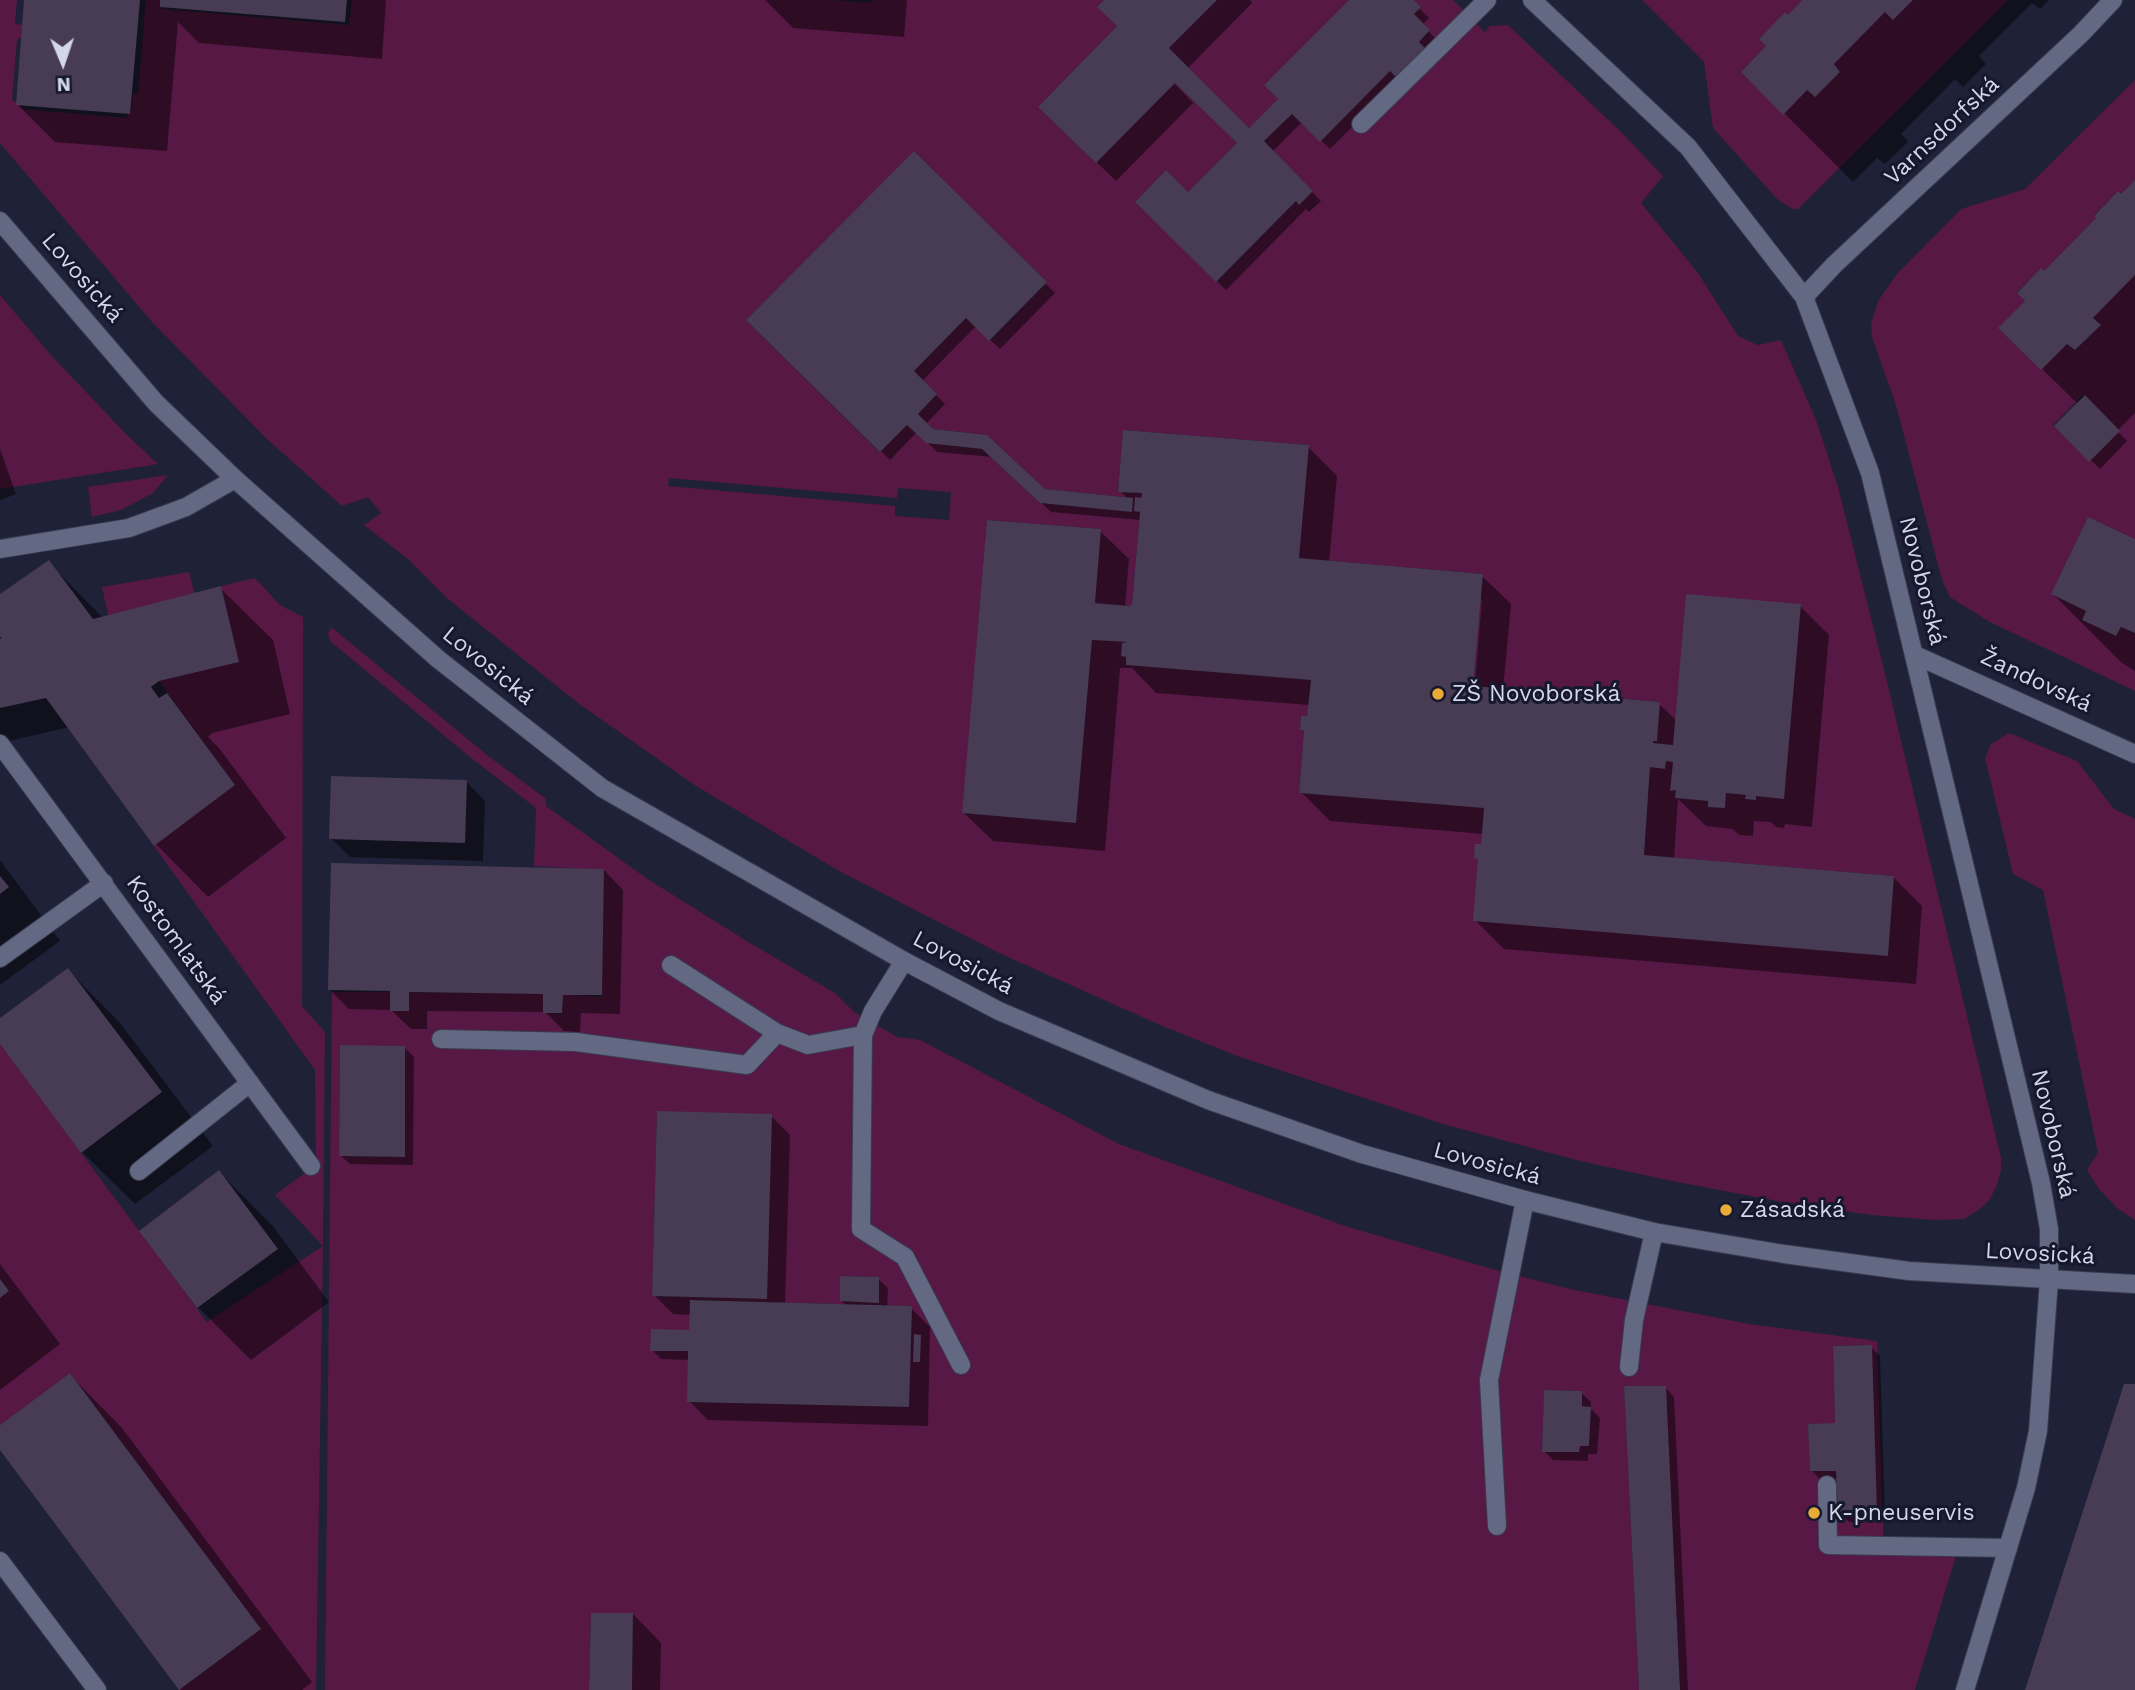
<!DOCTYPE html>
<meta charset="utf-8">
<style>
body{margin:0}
#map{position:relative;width:2135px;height:1690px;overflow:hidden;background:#1e2138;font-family:"Work Sans",sans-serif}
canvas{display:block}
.north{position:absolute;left:28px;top:28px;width:70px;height:70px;-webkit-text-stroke:5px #15182e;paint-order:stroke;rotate:178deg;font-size:19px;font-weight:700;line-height:28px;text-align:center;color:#d4d7e7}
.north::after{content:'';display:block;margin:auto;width:24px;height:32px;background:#d4d7e7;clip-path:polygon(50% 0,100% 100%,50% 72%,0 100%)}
</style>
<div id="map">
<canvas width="2135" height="1690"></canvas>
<div class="north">N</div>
</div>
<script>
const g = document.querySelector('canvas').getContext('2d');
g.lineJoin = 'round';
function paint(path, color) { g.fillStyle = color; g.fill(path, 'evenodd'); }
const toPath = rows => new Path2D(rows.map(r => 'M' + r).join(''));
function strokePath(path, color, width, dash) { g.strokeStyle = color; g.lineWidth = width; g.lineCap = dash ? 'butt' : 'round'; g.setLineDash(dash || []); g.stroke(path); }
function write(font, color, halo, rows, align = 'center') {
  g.font = font + ' "Work Sans",sans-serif'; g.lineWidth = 6; g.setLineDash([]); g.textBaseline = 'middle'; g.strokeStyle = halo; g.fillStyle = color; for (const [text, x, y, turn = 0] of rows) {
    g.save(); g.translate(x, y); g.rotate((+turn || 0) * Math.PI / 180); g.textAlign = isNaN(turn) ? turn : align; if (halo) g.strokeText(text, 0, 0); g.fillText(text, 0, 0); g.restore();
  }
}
paint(toPath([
 [0,0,17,0,15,24,24,25,23,35,17,40,12,100,21,104,21,109,127,118,128,113,131,112,133,94,138,94,146,0,160,0,161,9,349,25,352,0,834,0,872,3,872,0,1104,0,1098,7,1117,26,1038,107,1096,163,1175,83,1237,143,1188,192,1166,170,1135,202,1216,282,1296,201,1299,204,1313,191,1264,141,1292,114,1320,141,1390,71,1425,48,1419,42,1430,31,1414,14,1421,7,1414,0,1453,0,1485,32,1490,26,1508,25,1621,132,1663,176,1641,203,1698,273,1738,336,1758,345,1781,340,1816,420,1838,487,1888,686,2001,1158,2001,1170,1997,1185,1990,1199,1981,1208,1964,1219,1936,1220,1871,1215,1783,1202,1672,1181,1580,1161,1443,1124,1237,1056,1160,1025,999,953,841,872,696,786,578,703,448,599,408,559,364,525,381,513,368,497,342,506,267,439,152,322,0,143],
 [914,151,1047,282,990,341,966,318,914,371,937,394,918,414,933,429,987,435,1045,489,1133,498,1132,512,1040,503,982,449,926,443,907,425,879,452,746,320],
 [1123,430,1308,445,1299,558,1483,574,1473,686,1660,702,1657,741,1653,741,1653,743,1673,745,1784,798,1756,796,1756,800,1746,799,1746,795,1726,793,1724,808,1708,801,1676,798,1676,790,1670,790,1673,762,1666,761,1665,769,1650,767,1644,855,1894,876,1888,955,1475,844,1481,844,1484,808,1299,793,1304,731,1300,730,1301,716,1307,716,1311,680,1126,665,1126,657,1121,656,1122,643,1127,642,1092,640,1076,823,963,813,987,520,1100,529,1095,603,1130,606,1132,604,1140,512,1135,498,1141,498,1142,493,1118,491],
 [669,478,897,498,898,488,951,492,949,520,895,516,895,506,668,486],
 [1217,0,1349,0,1264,85,1278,99,1249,128,1169,48],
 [1642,0,1802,0,1788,15,1785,12,1759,39,1766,46,1741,72,1783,114,1807,90,1815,96,1840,73,1834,64,1885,12,1894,19,1913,0,2008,0,1798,209,1793,209,1777,199,1713,128,1704,62],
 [2135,80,2135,180,2121,194,2117,192,2094,215,2096,218,2044,271,2041,268,2017,292,2025,301,1998,328,2041,369,2067,344,2076,350,2100,326,2093,318,2135,275,2135,539,2088,517,2051,594,2086,611,2082,620,2116,636,2121,627,2135,633,2135,691,1990,622,1950,597,1942,580,1896,405,1872,337,1871,324,1878,301,1897,274,1961,209,2025,189],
 [2084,394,2119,431,2089,461,2053,425],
 [0,295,49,353,126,434,158,464,0,489],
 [168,475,153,493,121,510,92,517,88,487],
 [189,572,195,596,108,615,102,587],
 [255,578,280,605,303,617,302,1006,325,1032,323,1246,316,1690,179,1690,261,1629,70,1373,0,1425,0,1298,9,1291,0,1279,0,1044,207,1322,323,1246,275,1195,316,1165,315,1070,154,846,235,785,159,681,238,662,221,586],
 [331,627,487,755,546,799,546,806,646,878,750,943,835,993,854,1012,897,1037,920,1040,1119,1144,1345,1226,1492,1269,1570,1289,1749,1324,1877,1341,1884,1556,1956,1556,1915,1690,1680,1690,1665,1386,1624,1387,1639,1690,632,1690,633,1613,591,1614,589,1690,325,1690,332,992,543,993,543,1013,561,1014,562,994,601,997,604,870,534,866,536,808,470,757,330,641,328,634],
 [340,1046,405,1047,405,1157,339,1156],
 [657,1111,767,1299,766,1299,652,1296],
 [841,1276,879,1277,878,1302,840,1301],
 [690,1300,911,1306,909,1407,688,1402,688,1351,651,1351,651,1330,689,1330],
 [1871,1345,1876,1512,1838,1514,1836,1471,1810,1471,1808,1425,1835,1423,1833,1346],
 [1544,1390,1582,1391,1582,1406,1591,1407,1589,1446,1580,1446,1579,1452,1542,1451],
 [2009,733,2077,761,2114,809,2135,819,2135,1220,2117,1208,2099,1189,2087,1170,2098,1153,2043,890,2013,874,1985,758,1991,744]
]), '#571845');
paint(toPath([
 [26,0,386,0,382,59,199,43,178,22,167,151,55,142,17,104],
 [765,0,907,0,904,37,793,28],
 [1106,0,1250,0,1252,3,1187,69,1249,130,1280,99,1351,0,1411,0,1429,18,1422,25,1438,41,1330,149,1302,122,1272,152,1321,201,1309,212,1306,209,1226,290,1137,202,1188,194,1239,143,1175,80,1173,82,1193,103,1116,181,1040,107,1120,26],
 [1805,0,2049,0,2040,9,2032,3,1979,56,1986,64,1963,87,1955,79,1901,134,1908,142,1885,164,1877,158,1853,182,1743,72,1769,46,1788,17],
 [914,153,1055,293,1000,349,976,326,922,381,945,404,926,424,932,431,986,437,1045,491,1128,499,1120,491,1308,447,1337,476,1329,563,1482,576,1511,604,1503,690,1659,704,1677,721,1800,606,1829,635,1812,827,1785,824,1784,828,1776,827,1771,822,1754,821,1753,836,1739,835,1733,829,1706,826,1678,799,1674,859,1894,878,1922,906,1916,984,1504,949,1475,920,1480,861,1476,858,1483,846,1484,834,1330,821,1301,792,1306,734,1302,730,1309,718,1310,705,1156,693,1132,668,1120,668,1105,851,993,841,964,813,1100,531,1129,559,1125,607,1131,608,1134,604,1141,520,1051,512,993,457,937,452,917,432,890,460,749,320],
 [1479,599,1482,599,1474,695,1471,695],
 [2135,182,2135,413,2117,431,2127,441,2100,469,2056,426,2078,404,2000,328,2027,301,2044,273],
 [0,449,16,494,0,500],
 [2135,541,2135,671,2122,663,2053,594],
 [48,562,103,618,220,588,273,640,290,714,212,733,208,737,219,748,286,838,208,897,156,844,70,727,0,743,0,641,8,647,0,632,0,596],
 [466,781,485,801,483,861,350,857,331,838],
 [0,860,60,941,0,985],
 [604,870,623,890,620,1014,581,1013,580,1032,564,1031,545,1012,427,1011,427,1029,411,1029,391,1010,349,1009,329,989],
 [68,970,120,1023,213,1146,135,1204,82,1152,0,1041,0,1020],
 [405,1048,414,1057,413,1165,350,1164,340,1155],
 [771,1116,790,1135,785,1305,847,1306,842,1301,878,1279,888,1288,887,1307,911,1308,930,1327,928,1426,708,1420,689,1401,690,1360,661,1359,652,1350,691,1334,691,1315,673,1314,654,1295],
 [219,1172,272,1225,329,1302,251,1360,198,1307,141,1231],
 [0,1264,60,1344,0,1390],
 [1871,1347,1880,1356,1885,1521,1849,1522,1840,1513,1838,1479,1821,1480,1811,1470,1837,1425],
 [70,1375,122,1428,312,1682,302,1690,181,1690,0,1447,0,1427],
 [1665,1387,1674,1397,1688,1690,1640,1690],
 [1581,1393,1591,1402,1591,1409,1600,1418,1597,1454,1588,1454,1588,1461,1553,1460,1544,1451],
 [633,1614,661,1643,660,1690,591,1690]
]), '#0007');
paint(toPath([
 [24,0,140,0,130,114,16,105],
 [160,0,347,0,345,22,160,7],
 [1104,0,1217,0,1169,48,1249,128,1278,99,1264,85,1349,0,1414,0,1421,7,1414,14,1430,30,1419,42,1425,48,1396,77,1390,71,1320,142,1292,114,1264,141,1313,191,1299,205,1296,201,1216,282,1135,202,1166,170,1188,192,1237,143,1175,83,1096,163,1038,107,1117,26,1097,7],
 [1802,0,1913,0,1893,20,1885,12,1834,64,1840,72,1815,97,1807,90,1783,115,1741,72,1766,46,1759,39,1785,12,1788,15],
 [914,151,1047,282,989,341,966,318,914,371,937,394,918,414,933,429,987,435,1045,489,1133,498,1132,512,1040,503,982,449,926,443,907,425,880,452,746,320],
 [2135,180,2135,275,2093,318,2101,325,2075,350,2067,344,2041,370,1998,328,2025,301,2017,293,2041,268,2044,271,2096,218,2094,216,2118,191,2121,194],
 [2085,395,2120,431,2089,462,2054,426],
 [1123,430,1309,445,1299,558,1483,574,1473,686,1660,702,1657,741,1653,741,1653,743,1673,745,1686,594,1801,604,1784,799,1756,796,1756,800,1745,799,1746,795,1726,793,1725,808,1708,807,1708,801,1675,798,1676,790,1670,791,1673,762,1666,761,1665,769,1650,767,1644,855,1894,876,1888,956,1473,921,1478,859,1474,858,1475,844,1481,844,1484,808,1299,793,1304,731,1300,730,1301,716,1307,716,1311,680,1126,665,1126,657,1121,656,1122,643,1127,642,1092,640,1076,823,962,813,987,520,1101,529,1095,603,1130,606,1132,604,1140,512,1134,511,1135,497,1141,498,1142,493,1118,492],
 [2088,517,2135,539,2135,633,2121,627,2116,636,2082,620,2086,611,2051,594],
 [49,560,93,619,221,586,239,662,159,681,151,687,159,698,167,693,235,785,154,846,46,698,0,708,0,639,2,638,0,636,0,594],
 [331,776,467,780,465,843,329,839],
 [331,863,604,869,602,995,563,995,562,1013,543,1013,543,994,409,992,409,1011,390,1011,390,991,328,990],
 [0,876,9,887,0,894],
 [68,968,162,1092,81,1153,0,1044,0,1018],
 [340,1045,405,1046,405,1157,339,1156],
 [657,1111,772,1114,767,1299,652,1296],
 [219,1170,278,1249,197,1308,139,1231],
 [840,1276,879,1277,879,1303,840,1301],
 [0,1279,9,1291,0,1298],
 [690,1300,912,1306,909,1407,687,1402,688,1351,650,1351,651,1329,689,1330],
 [914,1334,921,1335,920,1362,913,1362],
 [1872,1345,1877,1512,1838,1514,1836,1471,1810,1471,1808,1424,1835,1423,1833,1346],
 [70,1373,261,1629,179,1690,0,1450,0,1425],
 [2124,1384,2135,1384,2135,1690,2025,1690],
 [1624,1386,1666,1386,1680,1690,1639,1690],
 [1544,1390,1582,1391,1582,1406,1591,1407,1589,1446,1580,1446,1579,1452,1542,1452],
 [591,1613,633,1613,632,1690,589,1690]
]), '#483b54');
const service = toPath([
 [1361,124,1487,0],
 [0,958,104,883],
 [904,961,873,1011,863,1035,861,1229,905,1257,961,1365],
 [671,965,777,1033,808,1045,863,1035],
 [441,1039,576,1042,747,1065,777,1033],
 [139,1171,250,1083],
 [1629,1367,1634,1320,1654,1232],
 [1827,1485,1828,1545,2008,1548],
 [1497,1526,1489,1380,1525,1200]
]);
const minor = toPath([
 [1532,0,1688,147,1804,297,1870,473,2041,1183,2049,1229,2049,1280,2038,1431,2026,1488,1965,1690],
 [1804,297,1834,265,2081,34,2113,0],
 [0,549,129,528,186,507,235,479],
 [1915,655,2135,754],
 [0,744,311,1166],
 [0,1561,97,1690]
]);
const tertiary = toPath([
 [0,221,156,403,235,479,438,659,602,788,904,961,999,1011,1208,1100,1362,1154,1525,1200,1654,1232,1784,1254,1909,1271,2135,1284]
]);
strokePath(service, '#393b4f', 20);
strokePath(minor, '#393b4f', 20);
strokePath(tertiary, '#393b4f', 20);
strokePath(service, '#636883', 18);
strokePath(minor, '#636883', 18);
strokePath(tertiary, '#636883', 18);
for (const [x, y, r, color] of [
 [1438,694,7,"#e9ab38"],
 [1726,1210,7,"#e9ab38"],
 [1814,1513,7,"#e9ab38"]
]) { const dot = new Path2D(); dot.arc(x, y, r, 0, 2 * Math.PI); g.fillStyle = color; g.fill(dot); strokePath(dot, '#15182e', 2.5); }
write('23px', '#d4d7e7', '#15182e', [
 ["Varnsdorfská",1942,131,-43],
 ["Lovosická",82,278,49],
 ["Novoborská",1922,581,76],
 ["Lovosická",488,666,39],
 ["Žandovská",2036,681,25],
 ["Kostomlatská",176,940,54],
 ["Lovosická",963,963,28],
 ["Novoborská",2053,1134,77],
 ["Lovosická",1487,1164,15],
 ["Lovosická",2040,1254,3]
]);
write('23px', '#d4d7e7', '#15182e', [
 ["ZŠ Novoborská",1452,694],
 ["Zásadská",1740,1210],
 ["K-pneuservis",1828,1513]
], 'left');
</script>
